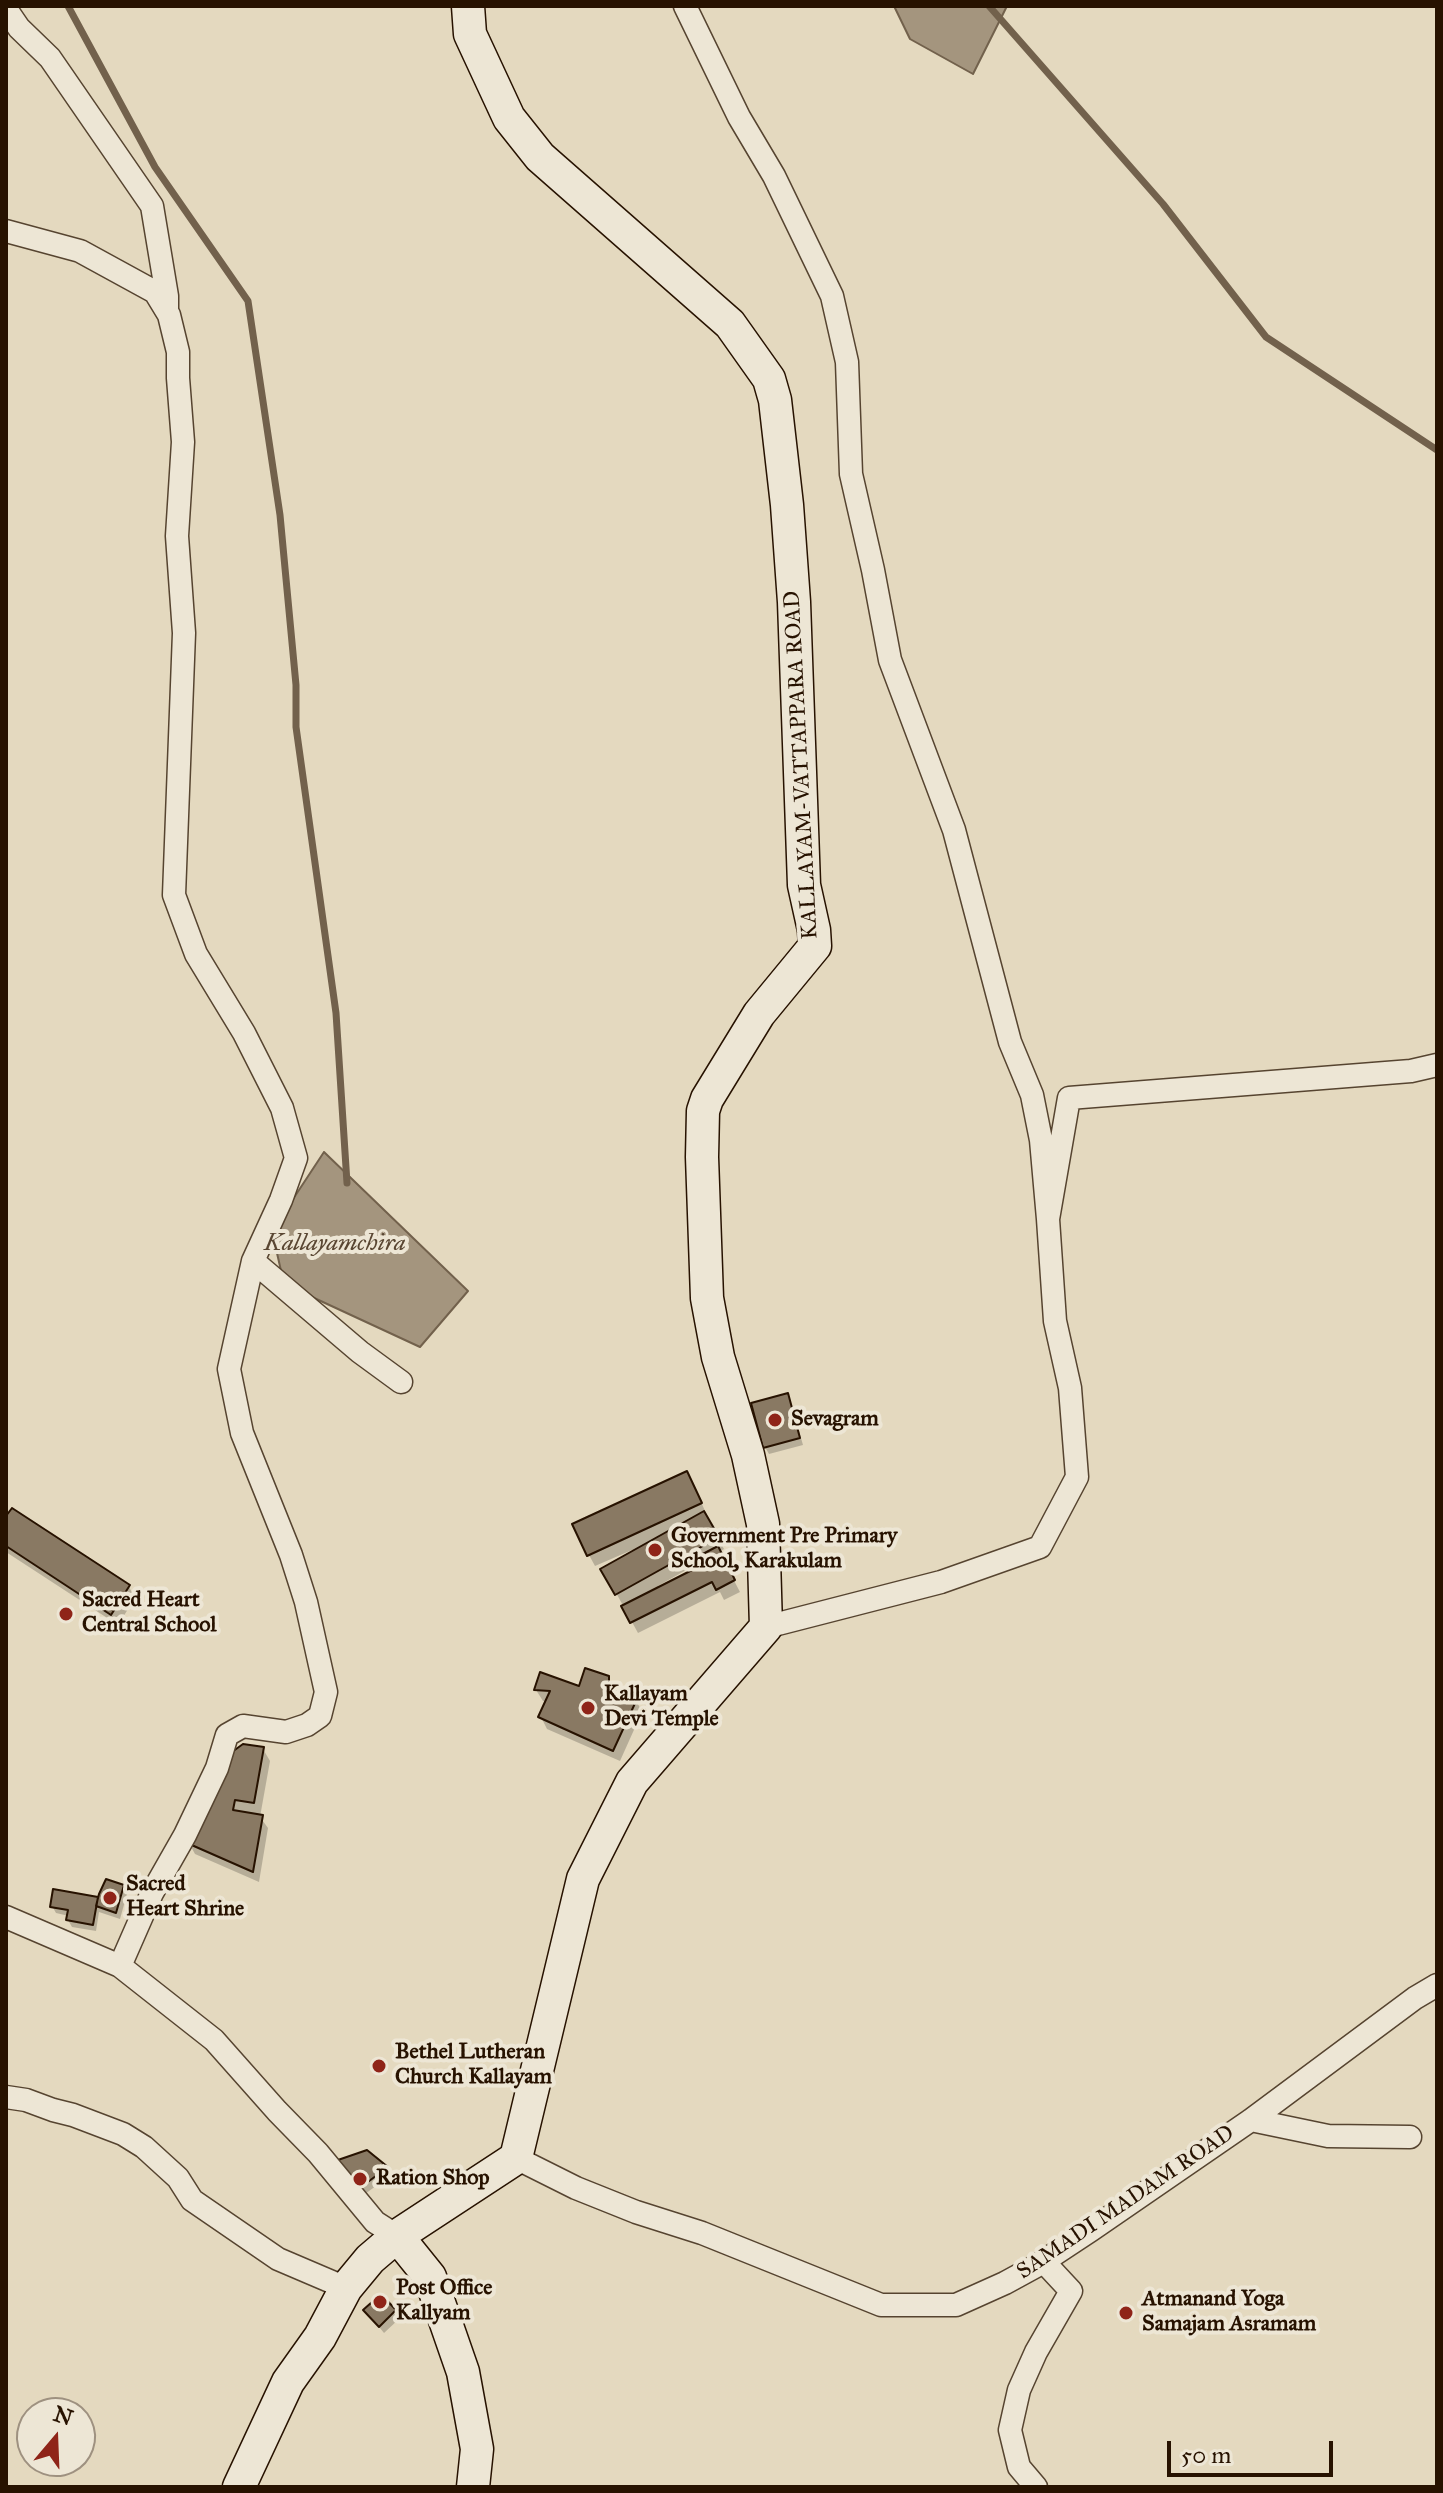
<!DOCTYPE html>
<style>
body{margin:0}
#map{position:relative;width:1443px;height:2493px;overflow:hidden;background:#e4d9bf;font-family:"IM FELL Great Primer",serif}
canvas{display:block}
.frame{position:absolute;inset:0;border:8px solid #271200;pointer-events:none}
.north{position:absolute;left:16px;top:2397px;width:80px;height:80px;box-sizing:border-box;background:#ede6d5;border:2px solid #9e9180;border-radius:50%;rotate:19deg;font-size:22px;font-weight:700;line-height:32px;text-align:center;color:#271200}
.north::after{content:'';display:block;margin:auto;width:28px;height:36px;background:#8f2418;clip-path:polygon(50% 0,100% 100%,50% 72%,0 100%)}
.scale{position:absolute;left:1167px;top:2441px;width:166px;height:36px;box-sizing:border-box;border:4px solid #271200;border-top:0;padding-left:10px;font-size:24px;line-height:28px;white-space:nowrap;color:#271200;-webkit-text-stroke:6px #ede6d5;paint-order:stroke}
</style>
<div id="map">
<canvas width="1443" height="2493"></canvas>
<div class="frame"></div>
<div class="north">N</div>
<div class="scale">50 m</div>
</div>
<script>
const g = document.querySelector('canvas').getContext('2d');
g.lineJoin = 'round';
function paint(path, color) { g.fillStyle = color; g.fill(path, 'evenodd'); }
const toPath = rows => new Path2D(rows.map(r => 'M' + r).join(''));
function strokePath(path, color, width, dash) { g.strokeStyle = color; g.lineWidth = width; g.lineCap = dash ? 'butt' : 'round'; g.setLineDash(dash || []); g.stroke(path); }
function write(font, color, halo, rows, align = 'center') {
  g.font = font + ' "IM FELL Great Primer",serif'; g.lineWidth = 8; g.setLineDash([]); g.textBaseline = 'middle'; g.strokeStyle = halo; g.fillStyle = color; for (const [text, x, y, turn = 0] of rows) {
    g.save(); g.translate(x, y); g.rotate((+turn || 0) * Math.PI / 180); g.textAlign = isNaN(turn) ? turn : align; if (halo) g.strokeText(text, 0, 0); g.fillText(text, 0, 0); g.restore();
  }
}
const water = toPath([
 [894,6,1007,6,973,74,910,39,894,6],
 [324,1152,468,1291,420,1347,284,1284,272,1231,324,1152]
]);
paint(water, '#a4957e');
strokePath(water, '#72614c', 2);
paint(toPath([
 [787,1396,791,1403,803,1445,769,1454,765,1447],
 [693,1485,707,1515,705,1516,724,1549,719,1552,740,1592,724,1600,720,1592,638,1633,603,1569,633,1552,632,1550,595,1566,589,1555],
 [702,1561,705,1566,660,1589,658,1586],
 [6,1520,129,1587,135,1598,118,1625,6,1552],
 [607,1678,614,1690,636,1700,642,1712,620,1761,547,1729,541,1717,548,1702,543,1701,536,1690,580,1688],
 [263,1749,270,1761,260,1817,268,1828,259,1882,195,1854,189,1843],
 [123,1887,127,1894,120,1919,99,1912,96,1931,72,1927,68,1920,69,1916,56,1913,52,1906,55,1891,99,1899],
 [366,2152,386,2169,390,2176,362,2196,338,2162],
 [381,2297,399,2319,384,2333,366,2311]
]), '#0003');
strokePath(toPath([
 [68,6,155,167,248,301,280,515,296,685,296,727,336,1013,347,1183],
 [989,6,1163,204,1266,337,1437,450]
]), '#72614c', 7);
const building = toPath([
 [788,1393,800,1438,763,1448,751,1403,788,1393],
 [687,1471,702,1503,587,1556,572,1524,687,1471],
 [12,1508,130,1585,111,1615,6,1546,6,1516,12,1508],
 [704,1511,719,1537,615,1595,600,1569,704,1511],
 [718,1546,735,1580,716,1590,712,1582,630,1623,621,1606,702,1565,697,1557,718,1546],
 [585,1668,609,1676,609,1686,637,1699,613,1751,538,1717,550,1691,534,1690,540,1672,579,1686,585,1668],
 [243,1744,264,1747,254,1803,235,1800,233,1810,263,1815,253,1872,187,1843,225,1757,243,1744],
 [106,1879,124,1885,116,1913,96,1906,99,1894,106,1879],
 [53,1889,98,1897,93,1925,66,1920,68,1910,50,1907,53,1889],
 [367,2150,388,2167,357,2190,335,2161,367,2150],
 [381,2294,396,2310,379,2327,363,2310,381,2294]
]);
paint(building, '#897963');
strokePath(building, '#271200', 2);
const street = toPath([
 [685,6,739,117,774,176,832,296,847,362,851,474,873,570,890,660,954,830,1010,1042,1032,1095,1041,1140,1048,1219],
 [6,9,19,28,50,58,152,206,167,296,167,310],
 [6,231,80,251,155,292,169,315,178,352,178,378,183,442,177,536,184,633,174,895,196,954,244,1033,282,1108,296,1158,281,1200,253,1261,229,1369,242,1433,291,1555,306,1602,326,1692,320,1716,307,1725,286,1732,243,1726,227,1735,217,1768,185,1835,152,1893,120,1966],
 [253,1261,360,1352,401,1382],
 [766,1627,941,1582,1040,1547,1077,1477,1070,1388,1055,1321,1048,1219,1069,1098,1411,1071,1437,1065],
 [6,1917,120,1966,214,2040,277,2111,318,2153,375,2222,397,2236],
 [6,2097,26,2100,53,2110,73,2115,123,2134,144,2147,178,2178,192,2200,278,2259,346,2288],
 [1251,2120,1328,2136,1410,2137],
 [516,2158,576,2188,636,2212,702,2233,881,2305,956,2305,1005,2283,1038,2265,1091,2230,1251,2120,1415,1998,1437,1985],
 [1036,2487,1019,2467,1010,2430,1019,2390,1036,2352,1071,2291,1044,2262]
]);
const secondary = toPath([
 [397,2236,430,2277,463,2372,477,2449,473,2487],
 [239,2487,288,2382,320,2337,346,2288,370,2259,397,2236,516,2158,583,1879,632,1782,766,1627,763,1524,748,1455,718,1357,707,1298,702,1157,703,1111,707,1099,759,1014,815,946,814,930,804,885,794,602,787,505,775,400,769,379,730,324,540,157,509,118,470,34,468,6]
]);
strokePath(street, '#564430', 25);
strokePath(secondary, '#271200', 35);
strokePath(street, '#ede6d5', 22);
strokePath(secondary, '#ede6d5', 32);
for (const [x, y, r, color] of [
 [775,1420,8,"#8f2418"],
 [655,1550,8,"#8f2418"],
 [66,1614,8,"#8f2418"],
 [588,1708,8,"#8f2418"],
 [110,1898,8,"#8f2418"],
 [379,2066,8,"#8f2418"],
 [360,2179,8,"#8f2418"],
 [380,2302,8,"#8f2418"],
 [1126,2313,8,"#8f2418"]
]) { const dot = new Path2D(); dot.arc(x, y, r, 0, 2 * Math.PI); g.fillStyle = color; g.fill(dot); strokePath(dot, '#ede6d5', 3); }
write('22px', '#271200', '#ede6d5', [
 ["KALLAYAM-VATTAPPARA ROAD",802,765,-93],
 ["SAMADI MADAM ROAD",1126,2203,-34]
]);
write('bold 22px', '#271200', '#ede6d5', [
 ["Sevagram",791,1420],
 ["Government Pre Primary",671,1537],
 ["School, Karakulam",671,1562],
 ["Sacred Heart",82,1601],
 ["Central School",82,1626],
 ["Kallayam",604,1695],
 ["Devi Temple",604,1720],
 ["Sacred",126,1885],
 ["Heart Shrine",126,1910],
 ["Bethel Lutheran",395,2053],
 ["Church Kallayam",395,2078],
 ["Ration Shop",376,2179],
 ["Post Office",396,2289],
 ["Kallyam",396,2314],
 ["Atmanand Yoga",1142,2300],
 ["Samajam Asramam",1142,2325]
], 'left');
write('italic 24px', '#594632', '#ede6d5', [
 ["Kallayamchira",335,1244]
]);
</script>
